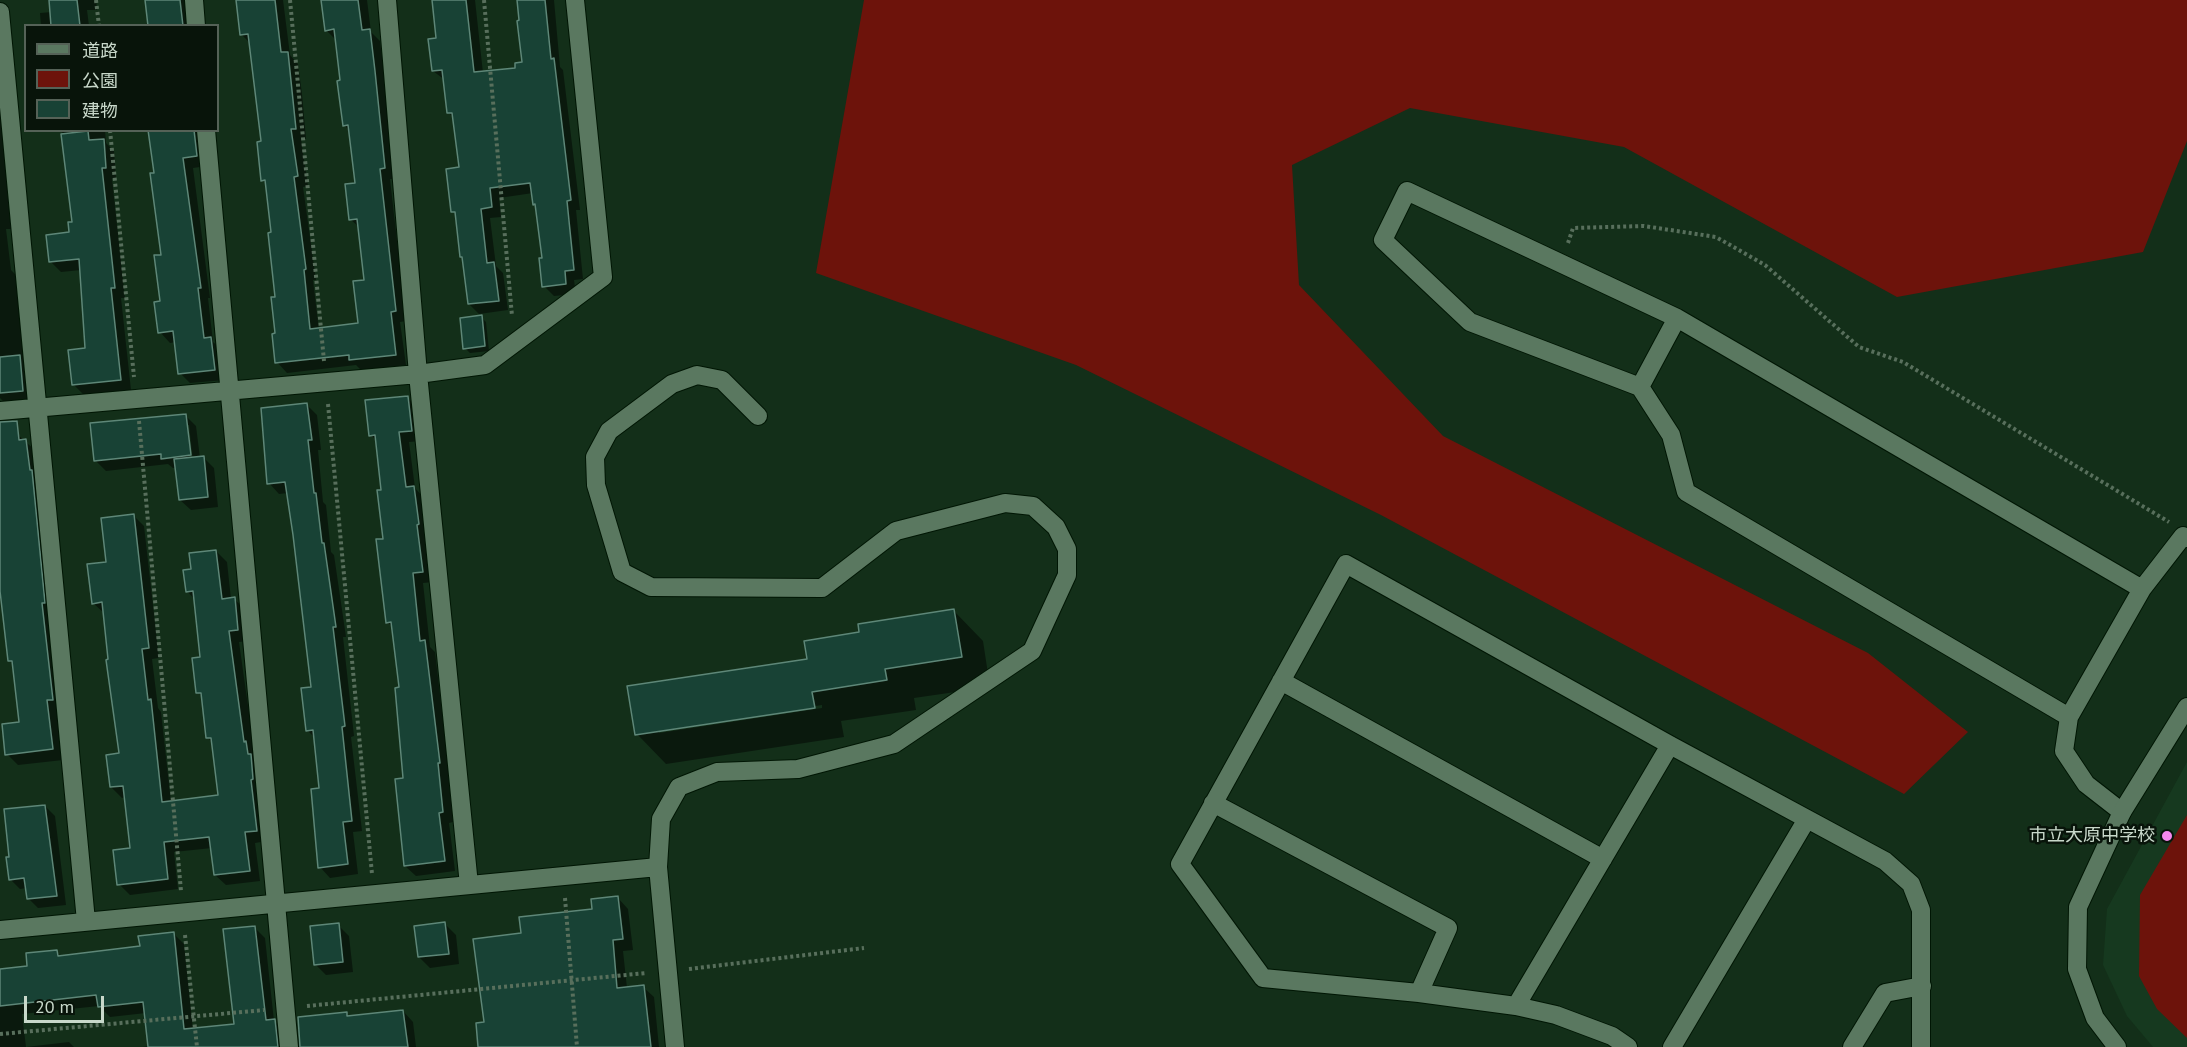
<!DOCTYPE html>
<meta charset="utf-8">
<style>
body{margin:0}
#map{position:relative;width:2187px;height:1047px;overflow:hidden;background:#132f19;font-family:"PT Sans","Noto Sans JP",sans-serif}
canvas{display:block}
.legend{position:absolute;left:24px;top:24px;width:195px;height:108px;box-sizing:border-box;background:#08140a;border:2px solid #556257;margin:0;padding:8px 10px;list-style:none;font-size:18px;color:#c8d8ca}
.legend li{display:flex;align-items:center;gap:12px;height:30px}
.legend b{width:30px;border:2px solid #556257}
.scale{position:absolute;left:24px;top:996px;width:80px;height:27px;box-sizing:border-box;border:3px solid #c8d8ca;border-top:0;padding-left:8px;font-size:18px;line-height:21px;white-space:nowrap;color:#c8d8ca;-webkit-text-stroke:4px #08140a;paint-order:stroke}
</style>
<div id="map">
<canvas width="2187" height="1047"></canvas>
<ul class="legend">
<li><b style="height:8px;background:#5a7860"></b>道路</li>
<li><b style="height:16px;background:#6d130b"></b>公園</li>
<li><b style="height:16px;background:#184235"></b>建物</li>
</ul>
<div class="scale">20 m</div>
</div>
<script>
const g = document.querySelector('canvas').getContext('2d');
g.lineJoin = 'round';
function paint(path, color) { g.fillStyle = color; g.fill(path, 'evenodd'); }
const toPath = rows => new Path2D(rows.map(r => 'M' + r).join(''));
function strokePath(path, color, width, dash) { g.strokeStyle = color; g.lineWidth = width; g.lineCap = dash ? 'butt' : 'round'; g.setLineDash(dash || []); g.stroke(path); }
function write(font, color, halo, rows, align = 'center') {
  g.font = font + ' "PT Sans","Noto Sans JP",sans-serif'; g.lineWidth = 5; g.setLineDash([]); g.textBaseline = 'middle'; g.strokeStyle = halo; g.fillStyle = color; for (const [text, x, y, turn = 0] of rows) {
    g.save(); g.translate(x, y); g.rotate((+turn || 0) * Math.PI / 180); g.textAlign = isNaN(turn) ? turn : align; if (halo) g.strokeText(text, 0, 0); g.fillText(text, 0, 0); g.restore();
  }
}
paint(toPath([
 [2187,762,2187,1047,2153,1047,2127,1016,2103,965,2107,909]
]), '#16391f');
paint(toPath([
 [864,0,2187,0,2187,141,2143,252,1897,297,1624,147,1410,108,1292,165,1299,285,1443,436,1868,653,1968,732,1904,794,1381,515,1076,365,816,273],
 [2187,815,2187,1038,2157,1009,2139,976,2140,895]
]), '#6d130b');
paint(toPath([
 [51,0,96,0,97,10,87,10,89,26,41,26,40,13,52,12],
 [146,0,188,0,191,26,150,26],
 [238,0,283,0,290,55,298,64,302,94,306,139,301,139,308,186,303,187,316,280,313,280,319,330,360,324,365,281,360,228,350,219,356,184,350,131,344,125,337,41,326,30,323,0,367,0,371,32,380,41,385,83,395,179,390,179,406,321,400,322,406,365,361,370,356,365,287,373,277,362,277,298,273,234,267,184,263,180,262,143,251,44,242,35],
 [434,0,475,0,483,73,517,69,524,64,518,0,554,0,560,67,563,70,580,210,576,210,583,279,574,280,576,294,554,296,544,286,543,259,537,207,534,204,533,193,499,198,501,217,490,218,496,266,503,273,508,310,479,314,469,304,457,216,453,211,461,168,454,118,449,113,445,80,433,71,438,39],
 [0,100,14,188,7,189,11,229,6,229,11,270,22,281,33,401,6,404,0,398],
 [62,130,105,130,106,143,114,151,116,178,112,179,125,298,121,298,131,390,84,395,73,384,87,349,81,270,61,272,51,262,71,234,73,223],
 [149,130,203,130,207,166,193,168,210,298,208,298,213,342,221,349,225,380,190,383,180,373,176,342,170,343,160,332,162,256,155,174],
 [481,317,486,322,489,351,470,353,465,348],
 [407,397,418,408,421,441,409,442,415,488,424,498,433,582,423,583,430,647,435,652,449,773,448,773,453,822,449,823,455,871,416,876,405,866,405,779,400,689,394,628,387,622,383,491,377,441,371,435],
 [307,405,317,415,321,450,318,450,323,502,326,505,331,552,334,555,346,637,343,637,354,736,351,737,362,831,353,832,358,874,330,878,320,867,321,789,315,738,307,730,313,688,288,493,279,494,269,483],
 [186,416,196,426,200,458,203,457,214,468,218,507,191,510,180,500,177,468,173,468,168,464,106,471,96,461],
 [186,425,189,425,193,462,190,463],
 [18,435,36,451,63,760,18,765,7,754,21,723,14,665,10,661,0,582,0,437],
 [133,515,144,526,159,658,152,659,158,708,161,712,171,802,219,796,213,743,208,738,203,698,198,692,202,658,195,600,187,591,192,570,216,551,227,562,231,599,234,599,245,609,248,641,239,642,267,841,255,843,260,881,226,885,215,875,212,848,174,852,178,889,130,895,119,884,132,849,126,797,122,798,111,787,121,755,105,614,93,603,107,563],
 [954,611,983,641,990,687,914,698,916,710,841,721,844,737,666,764,637,734,808,660],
 [822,705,822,708,659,733,659,730],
 [45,806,55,816,66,905,38,908,28,898,27,888,20,889,10,879,11,858],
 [618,898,628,909,633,950,623,951,627,988,643,987,654,997,659,1047,480,1047,485,1024,523,935,593,911],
 [445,924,456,935,459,964,430,968,419,957],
 [338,925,349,936,353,972,326,975,315,964],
 [254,927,265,938,274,1021,285,1032,287,1047,143,1047,150,1046,146,1013,110,1017,99,1006,22,1014,26,1047,69,1042,74,1047,0,1047,0,971,29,968,56,952,62,957,141,948,173,933,184,944,193,1030,236,1025],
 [403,1011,413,1022,416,1047,301,1047,346,1013,350,1017]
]), '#0007');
const building = toPath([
 [49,0,77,0,80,26,51,26,49,0],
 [145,0,180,0,183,26,148,26,145,0],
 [236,0,275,0,281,52,288,52,296,129,291,129,298,176,294,177,306,269,304,270,310,329,358,323,353,281,364,280,357,219,349,220,345,184,355,183,348,125,343,126,337,81,340,80,334,29,325,31,321,0,358,0,362,30,370,29,375,71,385,168,380,169,396,311,391,312,396,355,349,360,349,355,275,363,272,334,275,333,271,297,275,297,268,233,271,232,265,180,261,181,257,142,261,141,248,34,240,35,236,0],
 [432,0,466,0,474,72,515,68,515,63,522,62,517,21,519,20,517,0,545,0,551,59,554,58,571,200,567,201,574,270,565,271,566,284,542,287,539,258,542,258,535,204,533,205,530,183,490,188,492,207,481,209,487,263,494,262,499,301,468,304,462,257,460,257,455,212,451,212,446,169,459,167,452,113,447,113,442,70,432,71,428,39,436,38,432,0],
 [148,130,194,130,197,156,183,158,201,288,198,288,204,338,211,337,215,370,178,374,173,331,158,333,154,302,160,301,154,255,161,255,150,173,154,173,148,130],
 [88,131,89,140,104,139,106,168,102,168,115,288,111,288,121,380,72,385,68,350,85,348,79,259,49,262,46,235,69,232,68,222,72,222,61,134,88,131],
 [482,315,485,346,463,349,460,318,482,315],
 [20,355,23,391,0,393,0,357,20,355],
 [408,396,412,431,399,432,406,487,414,486,419,524,417,525,423,572,413,573,420,641,425,640,440,763,438,763,443,812,439,813,445,861,404,866,395,779,403,778,395,688,399,687,391,622,386,623,376,539,383,539,377,490,381,490,375,435,369,436,365,400,408,396],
 [307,403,312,440,308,440,314,493,316,493,322,543,324,543,336,627,333,627,345,726,342,727,352,821,343,822,348,864,318,868,311,789,319,788,313,730,306,731,301,688,311,687,293,535,285,482,267,484,261,408,307,403],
 [186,414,191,455,161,459,161,454,94,461,90,423,186,414],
 [17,421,19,440,26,439,30,470,32,470,45,603,42,603,53,700,47,700,53,749,5,755,2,724,19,722,12,661,8,661,0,591,0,422,17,421],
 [204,456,208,497,179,500,174,459,204,456],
 [134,514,149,648,142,649,148,700,151,699,162,802,218,795,211,738,206,738,201,693,196,693,192,658,200,657,193,591,186,592,183,570,191,569,189,553,216,550,222,599,235,597,238,630,229,631,244,742,246,741,248,754,251,754,253,779,251,780,257,831,245,832,250,871,214,875,209,837,164,842,168,879,117,885,113,850,130,848,123,786,110,787,106,755,119,753,106,660,108,659,102,602,92,604,87,564,106,562,101,518,134,514],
 [954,609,962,657,885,669,887,680,812,692,815,708,635,735,627,686,807,659,804,641,859,632,858,624,954,609],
 [45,805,57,896,27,899,24,878,9,880,6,857,9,857,4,809,45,805],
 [618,896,623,939,613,940,617,988,644,985,651,1047,478,1047,476,1023,484,1022,473,939,521,933,519,917,592,909,591,899,618,896],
 [445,922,449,954,418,957,414,926,445,922],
 [339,923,343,962,314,965,310,926,339,923],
 [255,926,266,1020,275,1019,278,1047,148,1047,143,1002,98,1007,96,995,0,1006,0,969,27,966,26,953,57,950,58,956,140,946,138,936,174,932,184,1029,234,1024,223,929,255,926],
 [403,1010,408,1047,300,1047,298,1017,347,1012,347,1016,403,1010]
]);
paint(building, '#184235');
strokePath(building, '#5e8778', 1.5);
const minor = toPath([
 [194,0,196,26],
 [387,0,418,374,469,885],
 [0,12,86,921],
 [206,130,289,1047],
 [1640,387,1677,318],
 [0,411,418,374,485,365,603,277,575,0],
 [1281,681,1603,859],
 [2069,717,2142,589,2183,536,2187,538],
 [1213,803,1448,928,1419,993],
 [2122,812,2086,784,2064,751,2069,717,1686,492,1671,435,1640,387,1470,322,1383,240,1407,191,1677,318,2142,589],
 [0,930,658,867],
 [1516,1006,1670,745],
 [675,1047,658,867,661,819,679,787,717,772,798,769,894,744,1032,651,1067,575,1067,549,1056,527,1033,506,1005,503,896,531,822,588,651,587,622,572,596,485,595,457,609,431,672,384,697,375,722,380,758,416],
 [1628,1047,1612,1036,1556,1015,1516,1006,1419,993,1263,978,1180,864,1346,564,1670,745,1885,861,1911,884,1921,910,1921,1047],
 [1672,1047,1807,819],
 [1852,1047,1885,993,1922,986]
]);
const tertiary = toPath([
 [2117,1047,2095,1018,2077,969,2078,907,2122,812,2187,707]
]);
strokePath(minor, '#001604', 20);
strokePath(tertiary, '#001604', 20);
strokePath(toPath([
 [96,0,99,26],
 [290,0,324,361],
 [484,0,512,316],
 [110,130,134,377],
 [1568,243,1573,228,1644,226,1716,237,1765,265,1859,347,1903,362,2169,522],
 [328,404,372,874],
 [139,421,181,891],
 [565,898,577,1047],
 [185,935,197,1047],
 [689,969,864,948],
 [307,1006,646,973],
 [0,1034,264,1010]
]), '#586f5c', 4, [3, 3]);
strokePath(minor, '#5a7860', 18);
strokePath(tertiary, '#5a7860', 18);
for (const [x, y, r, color] of [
 [2167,836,6,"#f689ee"]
]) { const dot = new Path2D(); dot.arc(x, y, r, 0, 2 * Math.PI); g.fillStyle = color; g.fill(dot); strokePath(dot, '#08140a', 2); }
write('18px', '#c8d8ca', '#08140a', [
 ["市立大原中学校",2155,836]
], 'right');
</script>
